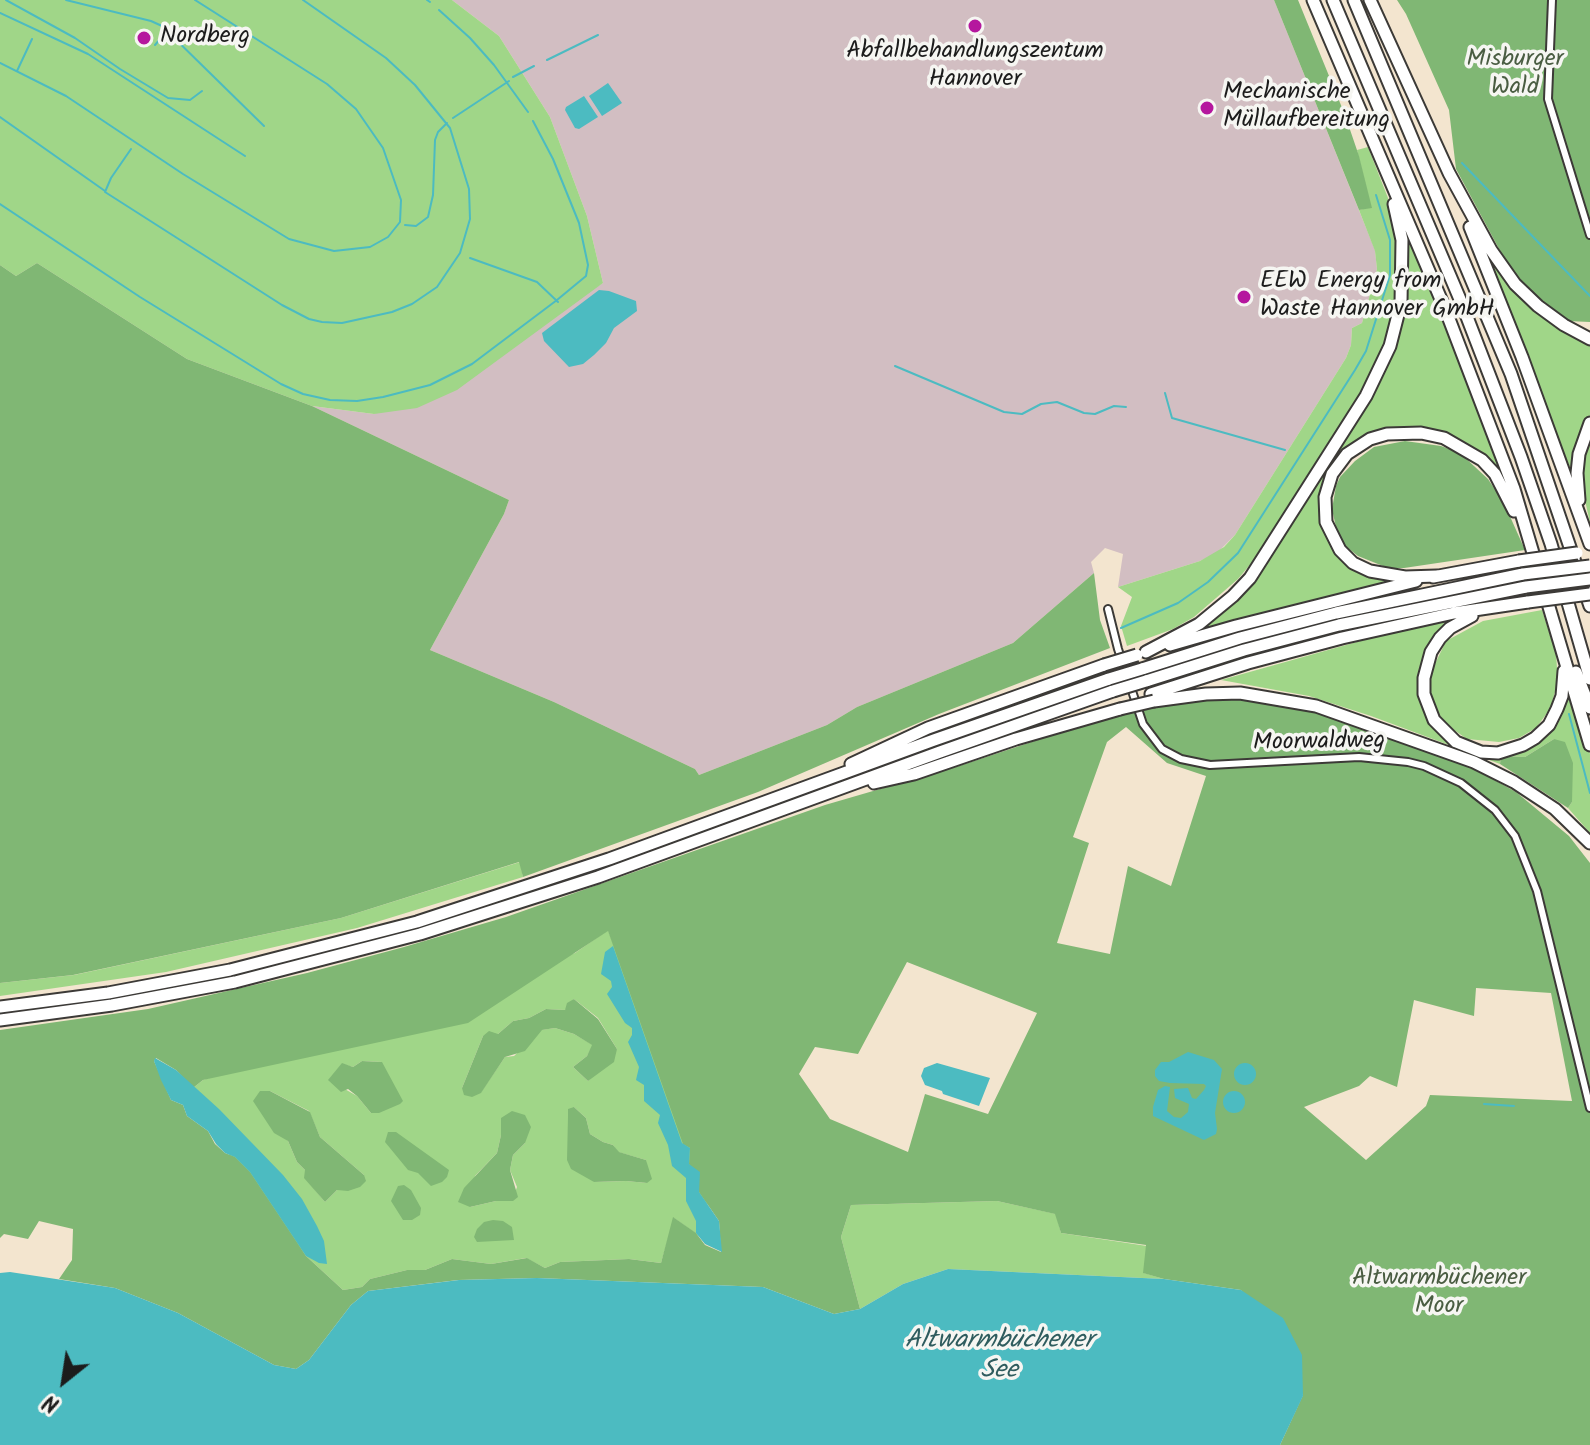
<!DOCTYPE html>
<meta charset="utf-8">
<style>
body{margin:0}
#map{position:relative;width:1590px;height:1445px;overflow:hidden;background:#f3e5cf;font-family:Kalam,sans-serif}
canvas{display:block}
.north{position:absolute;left:24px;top:1341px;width:80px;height:80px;-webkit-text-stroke:6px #f6f6f2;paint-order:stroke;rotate:210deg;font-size:22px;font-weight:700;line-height:32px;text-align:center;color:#1c1c1c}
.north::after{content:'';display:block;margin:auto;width:28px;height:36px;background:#1c1c1c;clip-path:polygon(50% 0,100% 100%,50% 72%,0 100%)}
</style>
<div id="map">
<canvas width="1590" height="1445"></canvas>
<div class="north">N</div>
</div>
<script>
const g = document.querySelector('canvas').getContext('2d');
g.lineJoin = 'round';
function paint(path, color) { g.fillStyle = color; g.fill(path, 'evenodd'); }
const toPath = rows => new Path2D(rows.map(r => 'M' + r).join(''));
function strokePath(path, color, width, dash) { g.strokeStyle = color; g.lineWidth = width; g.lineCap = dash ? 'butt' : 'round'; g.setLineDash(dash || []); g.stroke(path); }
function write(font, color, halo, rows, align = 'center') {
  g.font = font + ' Kalam,sans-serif'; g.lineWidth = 7; g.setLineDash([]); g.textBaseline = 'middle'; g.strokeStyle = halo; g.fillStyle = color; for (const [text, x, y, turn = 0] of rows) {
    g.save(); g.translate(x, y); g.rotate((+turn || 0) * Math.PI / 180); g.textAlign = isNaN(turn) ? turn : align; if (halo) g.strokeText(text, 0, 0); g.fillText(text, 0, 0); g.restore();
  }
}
paint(toPath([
 [452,0,1274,0,1375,250,1377,269,1362,323,1352,328,1351,345,1346,358,1235,535,1217,553,1200,561,1118,587,1123,554,1105,548,1091,562,1094,573,1013,643,857,707,827,725,699,775,695,769,554,702,430,650,504,514,509,500,312,406,374,414,603,283,587,216,550,117,499,36]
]), '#d2bec2');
paint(toPath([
 [0,0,452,0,499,36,550,117,587,216,603,283,457,390,417,408,374,414,312,406,187,359,37,263,16,276,0,265],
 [1368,147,1388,198,1396,229,1396,282,1392,323,1375,367,1332,441,1259,554,1238,579,1194,617,1173,629,1127,646,1121,626,1132,597,1118,587,1200,561,1224,547,1235,535,1346,358,1351,345,1352,328,1362,323,1377,269,1375,251,1359,210,1371,207,1357,150],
 [1400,215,1460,354,1501,470,1499,472,1429,430,1395,429,1363,437,1345,449,1327,472,1320,490,1321,524,1331,547,1343,560,1367,575,1393,583,1188,637,1246,586,1397,335],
 [1486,254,1509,284,1533,308,1561,329,1590,345,1590,415,1579,436,1570,468],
 [1590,431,1590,523,1581,482,1583,449],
 [1542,610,1556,654,1558,682,1550,709,1536,728,1519,738,1499,742,1467,739,1444,723,1432,701,1430,683,1434,666,1446,641,1483,621],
 [1446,621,1432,640,1422,662,1420,678,1431,721,1481,755,1538,741,1569,682,1590,754,1590,833,1568,808,1572,802,1554,739,1525,757,1501,756,1500,764,1371,716,1309,696,1221,680,1396,631],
 [520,862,523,877,357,928,166,972,0,996,0,983,74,975,341,918],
 [608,930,690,1148,722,1252,674,1218,661,1263,629,1259,560,1262,545,1268,526,1258,491,1264,452,1259,425,1270,407,1270,370,1279,362,1287,343,1290,306,1256,155,1058,193,1088,203,1080,575,953],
 [574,999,598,1018,617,1049,588,1081,573,1067,587,1056,593,1045,574,1034,555,1028,541,1030,514,1056,505,1057,481,1092,462,1088,483,1036,498,1034,513,1021,529,1018,546,1009,565,1010],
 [362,1061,382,1062,371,1113,357,1096,329,1080,342,1064,353,1067],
 [260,1091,270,1091,309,1111,320,1137,364,1175,337,1190,325,1202,315,1190,305,1170,297,1162,288,1141],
 [574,1107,586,1118,590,1134,603,1142,613,1145,618,1152,646,1160,647,1183,626,1181,594,1182],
 [501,1118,525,1143,513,1155,510,1170,517,1187,512,1201,496,1201,470,1207,475,1176,497,1153,501,1135],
 [997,1201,1056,1214,1061,1233,1147,1246,1144,1273,1164,1279,948,1269,903,1284,860,1309,841,1237,851,1205]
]), '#a0d688');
paint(toPath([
 [1274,0,1298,0,1345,115,1359,156,1372,208,1359,210],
 [1397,0,1590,0,1590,322,1567,321,1540,303,1520,283,1498,247,1456,169,1449,110,1406,14],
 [37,263,187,359,312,406,509,500,504,514,430,650,554,702,695,769,699,775,827,725,857,707,1013,643,1094,573,1100,620,1110,648,939,714,758,792,523,877,519,862,341,918,73,975,0,983,0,265,16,276],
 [1405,441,1441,446,1460,453,1488,479,1504,503,1525,550,1404,568,1388,568,1358,556,1344,545,1337,532,1332,509,1336,486,1340,477,1355,461,1374,447],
 [1206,698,1240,698,1315,710,1471,767,1516,792,1569,836,1590,863,1590,1445,1280,1445,1303,1395,1241,1290,1164,1279,1143,1273,1146,1245,1061,1233,1055,1214,997,1201,851,1205,841,1237,860,1309,834,1314,763,1287,537,1278,458,1280,368,1291,351,1305,309,1360,296,1369,274,1365,178,1313,115,1288,59,1279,72,1260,73,1229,39,1221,28,1239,4,1234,0,1238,0,1030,148,1009,307,973,404,947,506,917,825,805,959,766,1098,720,1154,705],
 [1126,727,1167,763,1206,776,1171,886,1128,866,1110,954,1057,943,1089,843,1073,837,1107,742],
 [608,931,683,1144,690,1148,689,1164,699,1183,699,1192,719,1221,721,1252,705,1245,696,1233,673,1217,661,1263,629,1259,560,1262,545,1268,527,1258,491,1264,452,1259,425,1270,407,1270,370,1279,362,1287,343,1290,306,1256,250,1172,235,1157,225,1153,215,1144,208,1131,187,1116,183,1105,171,1100,154,1061,156,1058,176,1070,193,1088,203,1080,468,1023],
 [907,962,1037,1013,988,1114,925,1094,908,1152,830,1119,799,1074,815,1047,858,1054],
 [1476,988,1551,993,1572,1101,1430,1095,1426,1106,1366,1160,1304,1107,1359,1086,1370,1076,1397,1087,1414,1000,1474,1016],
 [1554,739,1565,742,1573,763,1572,802,1568,808,1500,764,1501,756,1525,757],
 [574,999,598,1019,617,1049,614,1062,588,1081,573,1067,587,1056,592,1045,574,1034,555,1028,542,1030,525,1051,505,1057,481,1093,472,1097,464,1095,462,1088,483,1036,489,1031,498,1034,513,1021,529,1018,546,1009,565,1010,567,1003],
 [362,1061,382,1062,403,1101,400,1104,379,1113,371,1113,357,1096,348,1089,341,1092,328,1080,342,1063,353,1067],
 [260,1091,270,1091,310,1112,320,1137,364,1175,366,1181,360,1187,348,1191,337,1190,325,1202,304,1178,305,1170,297,1162,288,1141,274,1133,253,1101],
 [574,1107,586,1118,590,1134,603,1142,613,1145,619,1152,646,1160,652,1179,647,1183,626,1181,594,1182,571,1169,567,1160,568,1116,568,1109],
 [512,1111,525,1115,531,1127,525,1143,513,1155,510,1170,518,1197,513,1201,496,1201,470,1207,458,1202,464,1188,497,1153,501,1135,501,1118],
 [388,1132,396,1132,449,1170,447,1177,442,1182,431,1186,418,1173,408,1170,385,1142],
 [404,1185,411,1190,421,1208,420,1215,412,1220,403,1220,391,1201,398,1186],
 [493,1220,503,1221,512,1227,514,1240,477,1242,474,1237,477,1229,484,1222]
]), '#80b774');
paint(toPath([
 [608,83,622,103,602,116,589,96],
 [584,96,598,117,579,129,575,128,565,110,566,107],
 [599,290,609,291,636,301,637,311,614,328,606,343,594,355,583,364,569,367,544,341,542,333],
 [613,946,682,1143,690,1148,689,1164,700,1172,699,1192,719,1221,722,1252,705,1244,696,1233,696,1221,686,1201,686,1178,672,1166,668,1145,658,1123,660,1115,644,1101,644,1085,636,1080,639,1067,628,1042,632,1035,632,1028,625,1023,607,994,612,987,611,981,601,974,605,952],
 [1188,1052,1214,1060,1222,1069,1215,1113,1217,1129,1216,1134,1204,1140,1153,1116,1153,1107,1158,1090,1165,1086,1170,1087,1167,1111,1174,1117,1181,1118,1188,1112,1189,1104,1175,1098,1174,1089,1188,1088,1192,1098,1196,1099,1204,1090,1206,1086,1204,1084,1170,1083,1159,1081,1155,1076,1155,1070,1161,1062,1169,1062],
 [155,1058,176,1070,219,1109,283,1175,302,1199,317,1226,324,1241,327,1264,319,1263,306,1256,250,1172,235,1157,225,1153,216,1144,208,1131,187,1116,183,1105,171,1100,161,1080,154,1061],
 '1234 1074a11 11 0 1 1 22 0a11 11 0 1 1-22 0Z',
 [937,1063,990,1078,979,1106,943,1094,942,1091,925,1085,921,1076,924,1068],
 '1223 1102a11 11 0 1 1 22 0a11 11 0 1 1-22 0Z',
 [948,1269,1164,1279,1241,1290,1283,1318,1302,1355,1303,1396,1280,1445,0,1445,0,1273,10,1272,115,1288,178,1313,274,1365,296,1369,309,1360,351,1305,368,1291,459,1280,537,1278,763,1287,834,1314,860,1309,903,1284]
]), '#4cbbc1');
strokePath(toPath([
 [6,0,75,38,120,69,168,98,190,100,202,91],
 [66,0,151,21,162,26,264,126],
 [427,0,430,2],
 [439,10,470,38,494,65,528,112],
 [0,13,88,54,245,156],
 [155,45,166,32],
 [547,60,598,35],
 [0,63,66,96,183,174,289,239,334,251,370,247,388,237,400,222,401,200,383,148,356,109,327,84,195,0],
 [17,71,32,39],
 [513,77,534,66],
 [0,117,105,191],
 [453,118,509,81],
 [131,149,111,178,105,192,282,305,309,319,322,322,342,323,392,312,412,304,437,287,460,253,470,219,469,189,450,128,415,85,386,58,303,0],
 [1462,163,1590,296],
 [0,204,140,297,281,384,303,394,330,400,357,401,383,397,430,385,472,364,557,300,586,276,588,265,579,223,553,159,533,121],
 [405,225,416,226,428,217,433,195,435,140,438,132,447,123],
 [470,258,537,282,558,302],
 [895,366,1004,412,1022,414,1041,404,1057,402,1084,413,1095,414,1114,406,1126,407],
 [1165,393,1172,418,1285,450],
 [1121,628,1178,603,1208,582,1238,553,1355,370,1366,351,1390,275,1390,240,1376,195],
 [1569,714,1590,793],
 [1484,1104,1514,1106]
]), '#4cbbc1', 2);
const minor = toPath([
 [1552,0,1548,99,1590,235],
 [1108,609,1118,649,1143,724,1162,749,1181,759,1210,765,1359,757,1408,762,1424,766,1461,783,1495,810,1515,836,1537,891,1590,1108]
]);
const motorway = toPath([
 [1313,0,1446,311,1514,489,1590,745],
 [1333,0,1462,304,1521,457,1551,544,1590,679],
 [1354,0,1511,374,1590,606],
 [1370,0,1449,173,1491,250,1515,284,1538,306,1564,325,1590,339],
 [1470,227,1522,357,1590,544],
 [1579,500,1577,473,1579,454,1590,423],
 [1437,576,1405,577,1370,571,1353,563,1340,550,1326,522,1325,497,1332,474,1347,454,1370,439,1387,434,1421,433,1444,438,1482,460,1495,474,1514,511],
 [1433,577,1519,561],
 [1472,616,1450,628,1440,638,1431,652,1424,678,1424,694,1434,720,1456,742,1481,752,1498,753,1523,745,1535,738,1549,725,1557,709,1562,696,1564,671],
 [1170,645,1236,626,1416,581],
 [1146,652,1199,624,1233,596,1250,578,1366,396,1390,346,1401,303,1402,240,1394,204],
 [1142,669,1240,638,1336,613,1523,574],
 [1576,672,1590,708],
 [1146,681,1244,650,1339,625,1526,587],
 [1151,694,1248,663,1342,638,1454,613,1528,602],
 [1154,701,1206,694,1240,693,1316,706,1474,762,1514,782,1555,809,1590,843],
 [851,764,928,728,1104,665],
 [874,783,914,774,1016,739,1120,709],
 [0,1007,108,993,230,970,417,922,609,859,934,740,1109,679],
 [0,1020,112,1005,235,982,420,934,598,877,940,752,1113,691]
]);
strokePath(minor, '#3c3a37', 10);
strokePath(motorway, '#3c3a37', 15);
strokePath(minor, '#fff', 6);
strokePath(motorway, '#fff', 11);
const motorwayBridge = toPath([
 [1519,561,1577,553],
 [1523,574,1590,566],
 [1526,587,1590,579],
 [1528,602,1590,594],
 [1104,665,1137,655],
 [1109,679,1142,669],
 [1113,691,1146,681],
 [1120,709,1154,701]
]);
strokePath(motorwayBridge, '#3c3a37', 15, []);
strokePath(motorwayBridge, '#fff', 11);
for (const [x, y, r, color] of [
 [975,26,8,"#b5179e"],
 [144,38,8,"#b5179e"],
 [1207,108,8,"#b5179e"],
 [1244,297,8,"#b5179e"]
]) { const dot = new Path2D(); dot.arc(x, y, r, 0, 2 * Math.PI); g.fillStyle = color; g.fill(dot); strokePath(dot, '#f6f6f2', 3); }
write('24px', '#1c1c1c', '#f6f6f2', [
 ["Nordberg",160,38],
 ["Abfallbehandlungszentum",975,53,"center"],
 ["Hannover",975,81,"center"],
 ["Mechanische",1223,94],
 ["Müllaufbereitung",1223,122],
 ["EEW Energy from",1260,283],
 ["Waste Hannover GmbH",1260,311]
], 'left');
write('24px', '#4a5d42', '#f6f6f2', [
 ["Misburger",1515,61],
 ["Wald",1515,89],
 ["Altwarmbüchener",1439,1280],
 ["Moor",1439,1308]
]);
write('24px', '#1c1c1c', '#f6f6f2', [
 ["Moorwaldweg",1319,744,-1]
]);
write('italic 26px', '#2f5c5e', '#f6f6f2', [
 ["Altwarmbüchener",999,1343],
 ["See",999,1373]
]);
</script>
